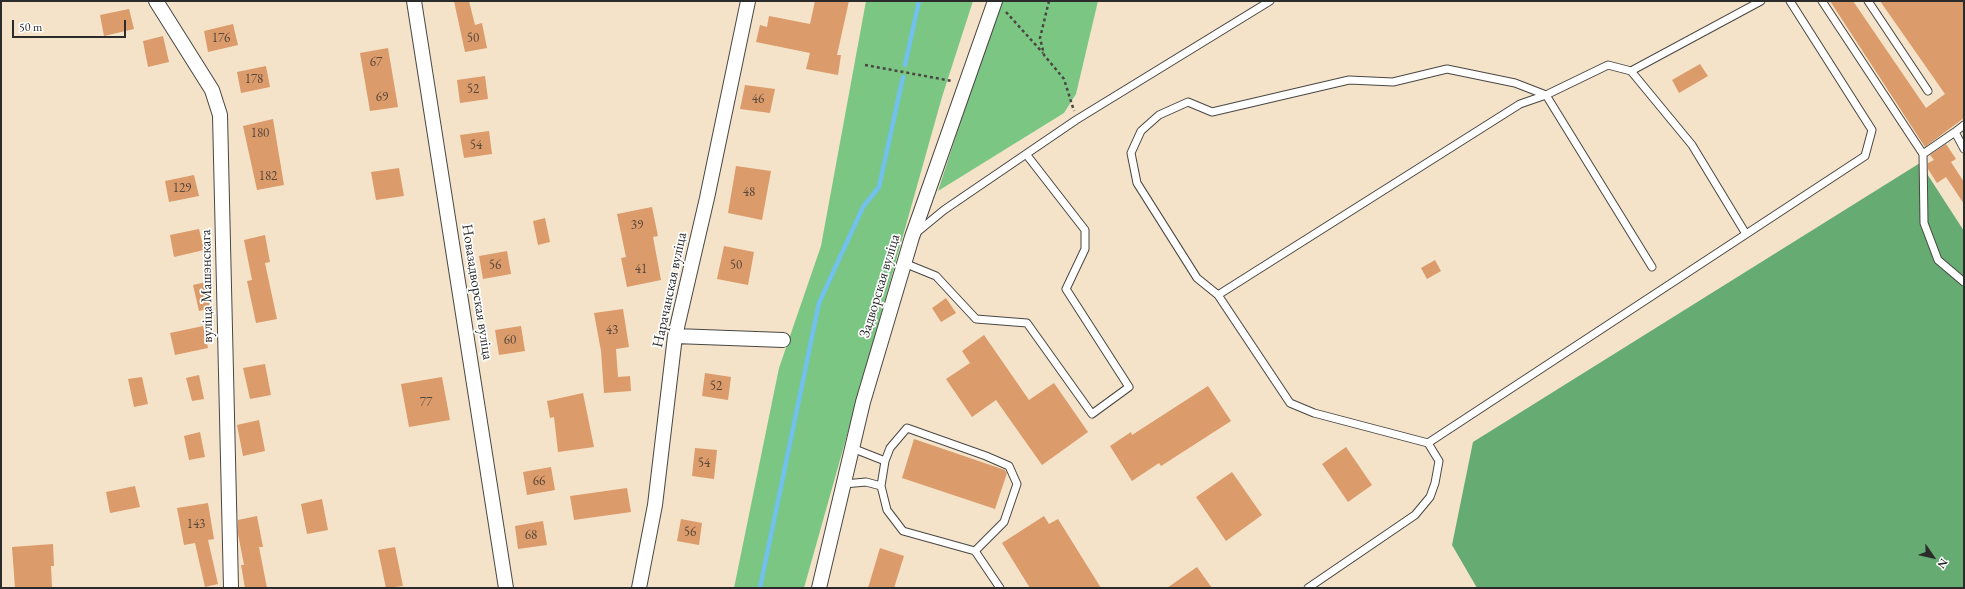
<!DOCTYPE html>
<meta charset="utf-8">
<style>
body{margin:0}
#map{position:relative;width:1965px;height:589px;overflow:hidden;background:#f4e3c9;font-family:"EB Garamond",serif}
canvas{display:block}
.frame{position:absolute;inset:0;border:2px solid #2b2b2b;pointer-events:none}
.north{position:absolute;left:1913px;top:537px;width:40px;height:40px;-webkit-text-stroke:3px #fff;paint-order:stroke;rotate:124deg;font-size:11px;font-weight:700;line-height:16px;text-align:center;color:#2b2b2b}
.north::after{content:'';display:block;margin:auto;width:14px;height:18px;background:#2b2b2b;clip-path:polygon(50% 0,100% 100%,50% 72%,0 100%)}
.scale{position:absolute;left:12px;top:20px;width:114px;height:18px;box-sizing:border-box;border:2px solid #2b2b2b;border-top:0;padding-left:5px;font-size:12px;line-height:14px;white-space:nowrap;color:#2b2b2b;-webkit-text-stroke:3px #fff;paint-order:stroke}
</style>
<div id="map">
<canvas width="1965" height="589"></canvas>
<div class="frame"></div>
<div class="north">N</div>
<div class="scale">50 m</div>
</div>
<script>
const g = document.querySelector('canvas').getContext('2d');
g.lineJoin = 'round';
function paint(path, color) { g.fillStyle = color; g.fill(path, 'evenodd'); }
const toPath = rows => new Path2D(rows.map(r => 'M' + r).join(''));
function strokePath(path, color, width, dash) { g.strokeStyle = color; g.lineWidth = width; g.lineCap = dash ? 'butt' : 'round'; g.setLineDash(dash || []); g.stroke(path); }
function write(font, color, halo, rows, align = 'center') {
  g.font = font + ' "EB Garamond",serif'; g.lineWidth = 3.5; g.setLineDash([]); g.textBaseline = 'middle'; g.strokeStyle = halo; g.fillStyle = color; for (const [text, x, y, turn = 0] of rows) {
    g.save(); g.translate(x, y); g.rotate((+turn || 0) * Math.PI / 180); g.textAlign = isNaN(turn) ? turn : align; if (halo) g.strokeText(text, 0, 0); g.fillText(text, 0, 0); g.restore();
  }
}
paint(toPath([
 [866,1,973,1,942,97,804,588,734,588,779,368,821,246],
 [1000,1,1098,1,1076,94,1064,113,938,191]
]), '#7cc684');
paint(toPath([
 [1920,163,1964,231,1964,588,1477,588,1452,545,1473,442]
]), '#65ab72');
strokePath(toPath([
 [905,65,919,1],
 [760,588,819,303,863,207,879,187,903,77]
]), '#71c1ec', 4.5);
paint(toPath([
 [454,1,469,1,475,25,482,23,487,48,465,52],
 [815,1,849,1,837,55,841,55,838,75,806,69,810,53,756,42,760,25,767,27,769,16,810,24],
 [1830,1,1853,1,1926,108,1945,94,1880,1,1964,1,1964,118,1925,147],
 [129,9,134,29,104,36,100,15],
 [233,24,238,45,208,52,204,31],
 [163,36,169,62,148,67,143,41],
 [388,48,398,107,370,111,360,53],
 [1700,64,1708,76,1679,93,1672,80],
 [266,66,270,87,241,93,237,72],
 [485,76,488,99,460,103,457,80],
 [745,85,775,89,770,113,740,109],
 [273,119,284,185,257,190,243,126],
 [489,131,492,154,464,158,460,135],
 [1946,144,1956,159,1951,162,1964,182,1964,204,1946,177,1937,183,1928,169,1928,163,1934,160,1930,155],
 [736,166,771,171,762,220,728,213],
 [399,168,404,196,376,200,371,172],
 [194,175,199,196,169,202,165,181],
 [652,207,658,236,653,237,661,280,627,287,621,258,626,257,617,214],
 [545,218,550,242,538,245,533,221],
 [199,229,204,250,174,257,170,235],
 [265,235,270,262,265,263,277,319,256,323,247,281,252,280,244,240],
 [724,246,754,252,748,285,717,279],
 [507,251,511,274,483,279,479,256],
 [1435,260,1441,271,1427,279,1421,268],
 [206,282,212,308,199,311,193,285],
 [946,298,956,313,941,322,932,308],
 [623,309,629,347,616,349,618,377,630,376,631,391,604,393,601,351,594,313],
 [203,326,208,348,175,355,170,333],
 [521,326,525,351,499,355,495,330],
 [984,335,1029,400,1054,383,1088,432,1042,465,996,400,972,417,946,379,970,363,962,351],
 [265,364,271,395,250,399,243,368],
 [705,373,731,377,728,400,702,396],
 [199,375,204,399,192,401,186,378],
 [142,377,148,404,134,407,128,379],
 [442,377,450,420,409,427,401,384],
 [1208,386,1231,421,1161,466,1159,463,1132,481,1110,446,1131,432,1132,435],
 [583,393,594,447,558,452,554,417,550,418,547,401],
 [259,420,265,451,243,456,237,425],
 [200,432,205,457,189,460,184,436],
 [914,439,1005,470,1007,473,995,509,902,478],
 [1346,447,1372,485,1348,502,1322,464],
 [695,448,717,450,714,479,692,476],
 [551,467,555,490,527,495,523,472],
 [1232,472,1262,515,1226,541,1196,497],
 [135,486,140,507,110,513,106,492],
 [627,488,631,512,574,520,570,496],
 [322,499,328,530,307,534,301,504],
 [208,503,214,539,208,540,218,584,205,587,195,543,184,545,177,508],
 [257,516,263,547,259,547,267,588,245,588,241,565,244,565,238,534,238,520],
 [1044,516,1049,524,1058,519,1101,588,1030,588,1002,543],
 [681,519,702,523,699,545,677,541],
 [543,521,547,545,518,549,515,526],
 [53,544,54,566,51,566,52,588,15,588,12,547],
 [395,547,403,586,386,588,378,550],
 [880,548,904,556,894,588,868,588],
 [1197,567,1212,588,1167,588]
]), '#db9b6a');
const service = toPath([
 [1822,1,1923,154,1924,223,1938,260,1964,282],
 [1868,1,1928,91],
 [1631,71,1692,145,1746,234],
 [1964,125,1955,132,1964,149],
 [1923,154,1955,132],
 [916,233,944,210,1076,120,1270,1],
 [904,263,936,276,976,319,1027,323,1092,414,1129,387,1066,289,1085,249,1085,230,1026,154],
 [1218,295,1197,278,1137,183,1131,153,1141,131,1159,115,1188,102,1212,112,1349,80,1393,82,1447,69,1515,83,1546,95,1608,65,1631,71,1761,1],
 [1428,443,1865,156,1872,130,1790,1],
 [852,448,885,461],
 [844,484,866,482,881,486,887,510,903,531,975,551,1004,522,1017,484,1009,466,986,456,907,428,890,448,885,461,881,486],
 [975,551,1000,588],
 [1308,588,1415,515,1430,497,1435,483,1439,461,1428,443,1314,413,1290,403,1218,295,1520,104,1546,95,1652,267]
]);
const minor = toPath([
 [156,1,212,90,220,115,231,588],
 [414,1,506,588],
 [675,336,783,340],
 [639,588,655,505,675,336,707,198,748,1],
 [819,588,863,402,912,237,995,1]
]);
strokePath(service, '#494743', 9);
strokePath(minor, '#494743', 16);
strokePath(toPath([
 [1049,1,1040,38,1044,55,1064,79,1074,111],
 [1006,12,1043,53],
 [865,65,952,81]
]), '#494743', 2.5, [3, 3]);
strokePath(service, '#fff', 7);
strokePath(minor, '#fff', 14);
write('13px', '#57473b', null, [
 ["176",221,38],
 ["50",473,38],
 ["67",376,62],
 ["178",254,79],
 ["52",473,89],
 ["69",382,97],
 ["46",758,99],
 ["180",260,133],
 ["54",476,145],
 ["182",268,176],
 ["129",182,188],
 ["48",749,192],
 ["39",637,225],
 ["56",495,265],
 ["50",736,265],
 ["41",641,269],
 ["43",612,330],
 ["60",510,340],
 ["52",716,386],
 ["77",426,402],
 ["54",704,463],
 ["66",539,481],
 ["143",196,524],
 ["56",690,532],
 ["68",531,535]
]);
write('15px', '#2b2b2b', '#fff', [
 ["вуліца Машэнскага",207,286,-91],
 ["Задворская вуліца",880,286,-73],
 ["Нарачанская вуліца",670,290,-78],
 ["Новазадворская вуліца",477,292,81]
]);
</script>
